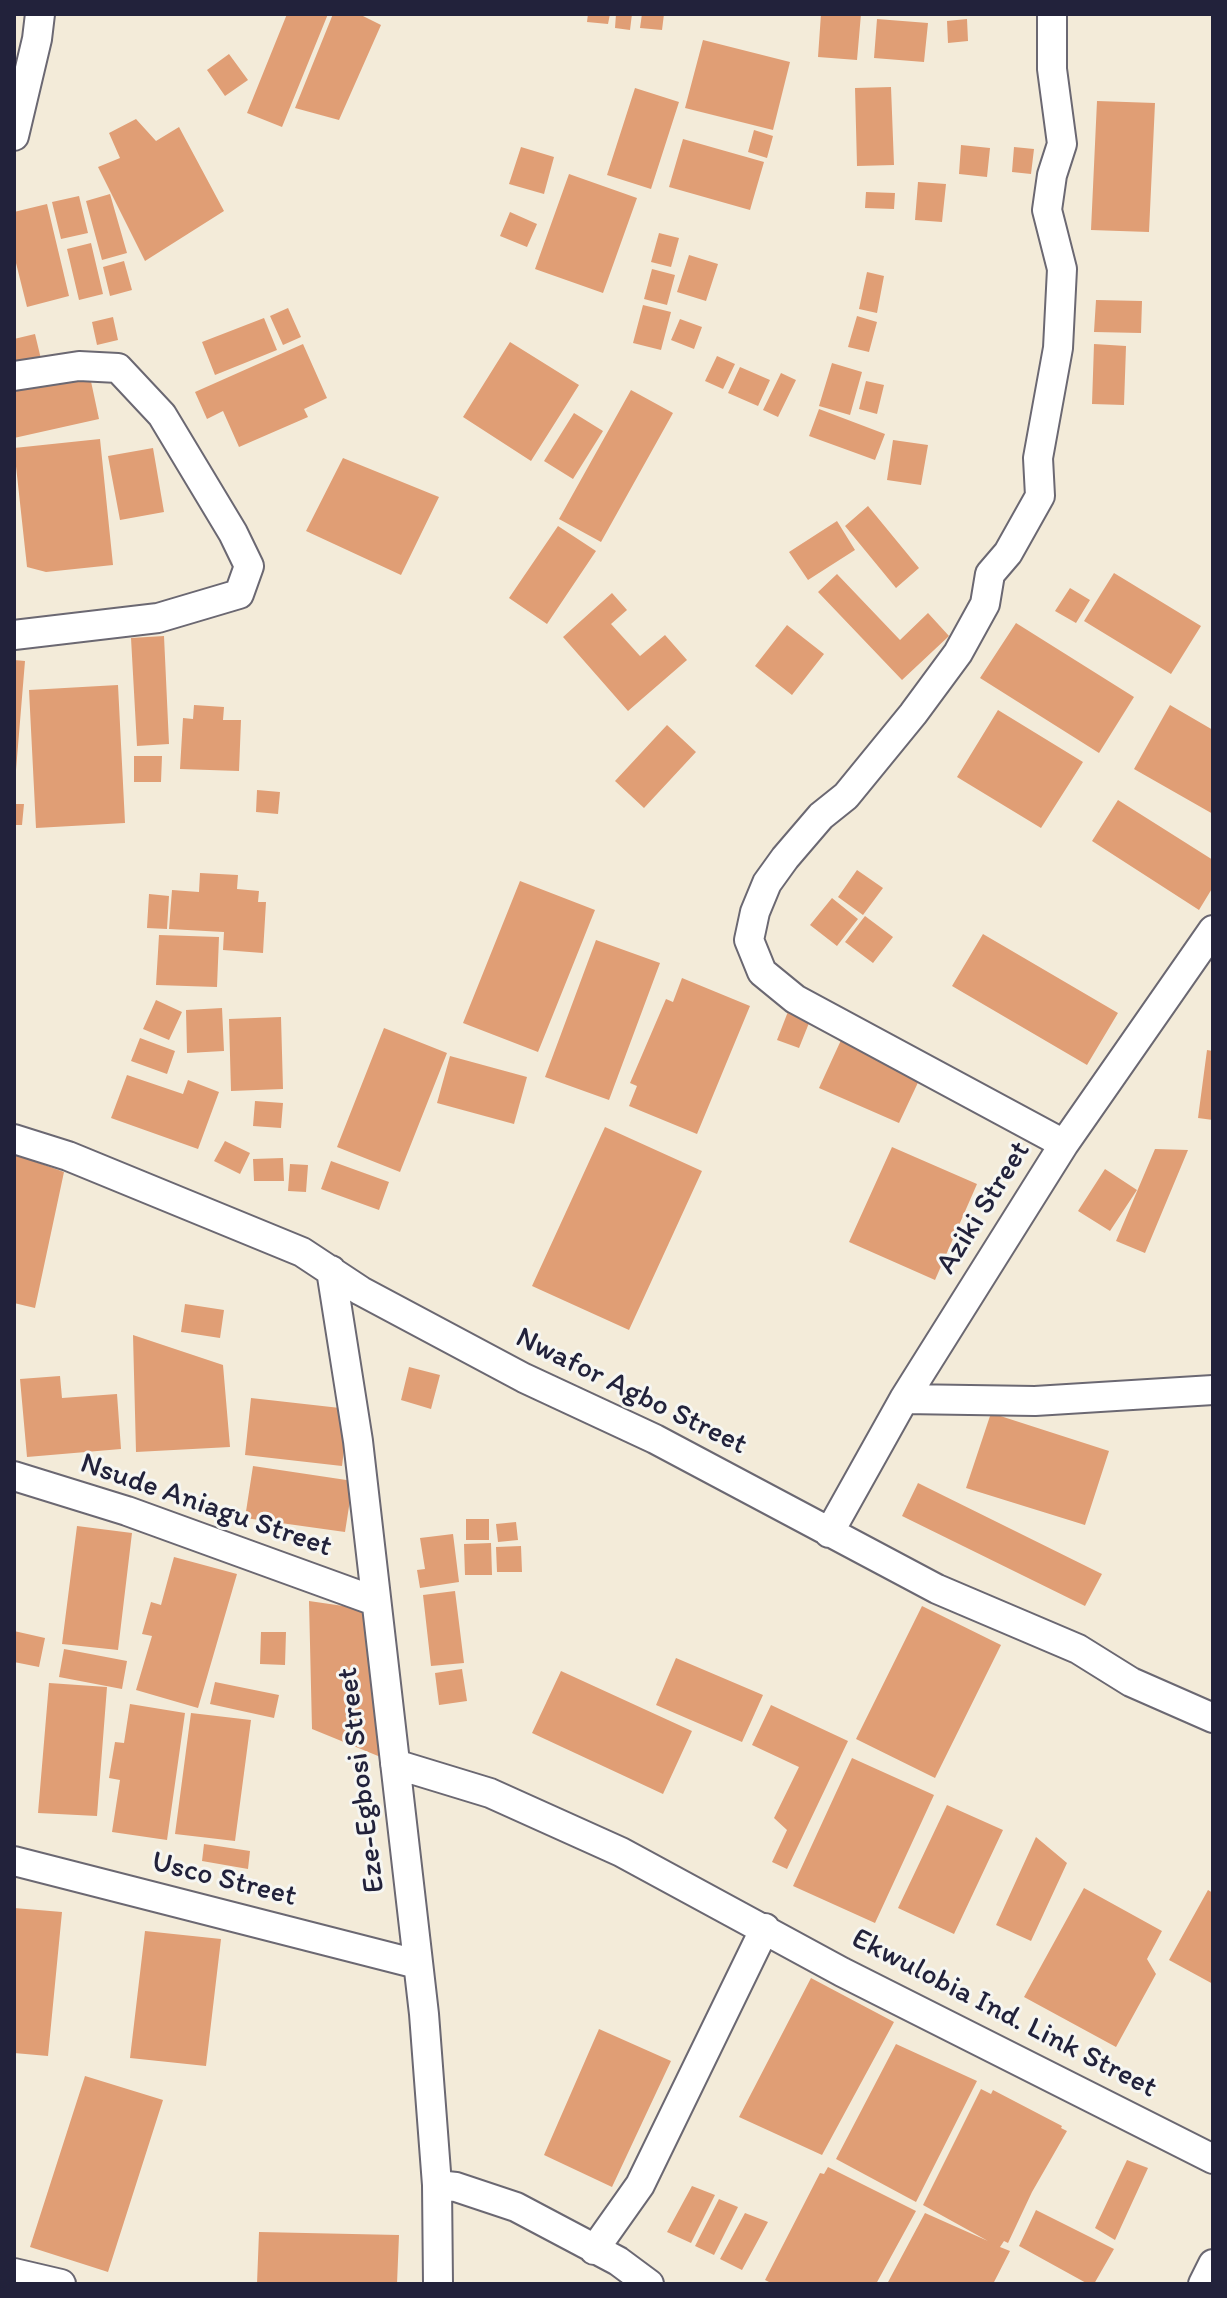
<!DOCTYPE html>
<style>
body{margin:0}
#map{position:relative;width:1227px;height:2298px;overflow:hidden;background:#f3ebd9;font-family:Itim,sans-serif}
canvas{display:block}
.frame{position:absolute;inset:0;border:16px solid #22223b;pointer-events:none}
</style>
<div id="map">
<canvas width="1227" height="2298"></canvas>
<div class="frame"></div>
</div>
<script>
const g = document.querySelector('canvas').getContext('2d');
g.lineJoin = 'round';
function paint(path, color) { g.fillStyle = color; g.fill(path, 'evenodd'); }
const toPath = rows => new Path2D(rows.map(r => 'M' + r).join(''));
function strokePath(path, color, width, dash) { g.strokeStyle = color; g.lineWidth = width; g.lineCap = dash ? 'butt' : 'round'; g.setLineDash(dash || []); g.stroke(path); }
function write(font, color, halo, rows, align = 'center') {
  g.font = font + ' Itim,sans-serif'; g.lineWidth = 6; g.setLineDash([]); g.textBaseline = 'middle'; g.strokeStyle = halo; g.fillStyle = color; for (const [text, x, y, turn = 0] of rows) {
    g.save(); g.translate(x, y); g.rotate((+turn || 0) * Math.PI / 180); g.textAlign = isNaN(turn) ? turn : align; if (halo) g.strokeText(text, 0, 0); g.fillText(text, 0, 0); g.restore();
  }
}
paint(toPath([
 [287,14,328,14,282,127,247,113],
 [333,14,359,14,381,25,339,120,295,108],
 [588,14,610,14,608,24,587,22],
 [616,14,632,14,630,30,615,28],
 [642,14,664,14,662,30,640,28],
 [821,14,861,14,857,60,818,57],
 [877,19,928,23,924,62,874,58],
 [967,19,968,41,948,43,947,21],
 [703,40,790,62,773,130,685,108],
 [229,54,248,80,225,96,207,70],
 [891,87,894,165,857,166,855,88],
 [635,88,679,102,651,189,607,175],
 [1097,101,1155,103,1149,232,1091,230],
 [136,119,156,141,179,127,224,211,145,261,98,167,120,158,109,133],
 [754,130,773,136,767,158,748,152],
 [683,139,764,162,750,210,669,187],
 [961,145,990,148,987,177,959,174],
 [521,147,554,157,544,194,509,184],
 [1014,147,1034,149,1031,174,1012,172],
 [569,174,637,198,603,293,535,269],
 [918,182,946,184,942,222,915,220],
 [866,192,895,193,894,209,865,208],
 [110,194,127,253,102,260,86,201],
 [79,196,88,233,61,239,52,202],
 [47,204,69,296,27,307,14,255,14,212],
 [510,212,537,224,527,247,500,236],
 [659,233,679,238,671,267,651,262],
 [91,243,103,294,79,300,67,249],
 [689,255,718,264,706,301,677,292],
 [124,261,132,290,110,296,103,267],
 [652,269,675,275,667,305,644,299],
 [867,272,884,276,877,313,859,309],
 [1096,300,1142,301,1141,333,1094,332],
 [643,305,671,312,661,350,633,343],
 [288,308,301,337,283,345,270,316],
 [857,316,877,322,869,352,848,347],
 [113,317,118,340,97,345,92,322],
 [264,318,277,350,215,375,202,342],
 [680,319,702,327,694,349,671,340],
 [35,334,41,359,14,366,14,339],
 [510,342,579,385,531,461,463,417],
 [303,344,327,398,304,409,308,417,239,447,223,411,207,419,195,392],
 [1094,344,1126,346,1124,405,1092,404],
 [717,356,735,364,723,389,705,381],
 [832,363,862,372,850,415,819,406],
 [740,367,770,380,758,406,728,393],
 [89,372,99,419,14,438,14,388],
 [781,373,796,380,778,417,763,410],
 [866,381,884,385,877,414,859,409],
 [631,390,673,413,601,542,559,519],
 [819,409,885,434,875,460,809,436],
 [574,413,603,431,573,479,544,461],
 [100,439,113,565,46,572,27,567,14,448],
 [893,440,928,445,921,485,887,480],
 [153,448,164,512,120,520,108,456],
 [343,458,439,497,401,575,306,531],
 [868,506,919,568,896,588,845,526],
 [837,521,855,550,808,580,789,552],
 [558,526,596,551,547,624,509,598],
 [1114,573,1201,626,1171,674,1084,621],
 [837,574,900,640,928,613,949,636,902,680,818,592],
 [1070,588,1090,600,1076,623,1055,611],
 [612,593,627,610,611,624,640,656,665,635,687,660,628,711,563,637],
 [1016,623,1134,697,1099,753,980,678],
 [787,625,824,654,792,695,755,666],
 [164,636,169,744,137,746,131,638],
 [14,660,25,661,16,770,14,770],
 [118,685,125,823,36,828,29,690],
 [194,705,224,707,223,720,241,720,239,771,180,769,183,718,193,719],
 [1170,705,1213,730,1213,814,1134,769],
 [998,710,1083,762,1041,828,957,777],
 [667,725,696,752,644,808,615,781],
 [134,756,162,756,161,782,134,782],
 [257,790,280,792,278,814,256,812],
 [1118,800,1213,860,1213,887,1199,910,1092,841],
 [14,804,24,804,22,825,14,825],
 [857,870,883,888,863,915,838,897],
 [200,873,238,875,237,889,259,891,258,902,266,902,263,953,223,950,224,932,169,929,172,890,199,892],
 [520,881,595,910,538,1052,463,1023],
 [149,894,169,896,167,929,147,928],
 [832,898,858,919,837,946,810,925],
 [865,916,893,937,873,963,845,942],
 [983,934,1118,1013,1087,1065,952,986],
 [159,935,219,937,217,987,156,985],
 [596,940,660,963,609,1100,545,1077],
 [682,978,750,1006,697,1134,629,1106,637,1086,630,1083,666,999,673,1002],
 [156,1000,182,1012,169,1040,143,1029],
 [222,1008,224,1051,187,1053,186,1010],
 [789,1009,811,1018,799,1048,777,1040],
 [281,1017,283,1089,231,1091,229,1019],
 [384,1028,447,1053,400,1172,337,1147],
 [140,1038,175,1051,167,1074,131,1061],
 [842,1038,922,1074,899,1123,819,1088],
 [1207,1050,1213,1051,1213,1120,1198,1118],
 [450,1056,527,1077,514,1124,437,1103],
 [127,1075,183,1094,188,1080,219,1092,198,1149,111,1118],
 [255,1101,283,1103,281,1128,253,1126],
 [605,1127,702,1171,629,1330,532,1286],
 [225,1141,250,1153,240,1174,214,1161],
 [892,1147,977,1184,935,1280,849,1242],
 [1155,1149,1188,1150,1145,1253,1116,1241],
 [14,1154,64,1172,35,1308,14,1303],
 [283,1158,284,1181,254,1181,253,1159],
 [331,1161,389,1182,379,1210,321,1189],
 [290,1164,308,1165,306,1192,288,1191],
 [1105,1169,1137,1190,1110,1231,1078,1211],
 [185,1304,224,1310,220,1338,181,1332],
 [133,1335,223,1365,230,1447,136,1452],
 [409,1367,440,1375,431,1409,401,1400],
 [60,1376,62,1398,117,1394,121,1449,27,1457,20,1379],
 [251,1398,349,1409,342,1466,245,1455],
 [991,1413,1109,1451,1085,1525,966,1488],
 [253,1466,353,1481,345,1532,245,1518],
 [918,1483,1102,1574,1085,1606,902,1516],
 [466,1519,489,1519,489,1540,466,1540],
 [516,1522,518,1540,498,1542,496,1524],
 [77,1526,132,1533,118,1650,62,1644],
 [453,1534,459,1582,420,1588,417,1570,425,1569,420,1538],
 [491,1543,492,1575,465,1575,464,1544],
 [521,1546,522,1572,497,1572,496,1547],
 [174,1557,237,1574,198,1708,136,1690,152,1636,142,1634,151,1602,161,1605],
 [455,1591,464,1663,431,1666,423,1595],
 [309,1601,371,1610,383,1758,312,1729],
 [922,1606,1001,1645,935,1778,856,1739],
 [14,1631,45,1638,39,1667,14,1662],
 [261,1632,286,1632,285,1665,260,1664],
 [64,1649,127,1661,122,1689,59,1677],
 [676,1658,763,1695,742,1742,656,1705],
 [462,1669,467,1701,439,1705,435,1673],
 [561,1671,692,1731,663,1794,532,1733],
 [215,1682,279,1695,274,1718,210,1704],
 [49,1683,107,1687,97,1816,38,1813],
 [130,1704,185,1713,167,1840,112,1832,120,1780,109,1778,115,1742,124,1743],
 [771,1705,848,1741,787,1869,772,1862,787,1830,774,1818,799,1767,752,1745],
 [191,1713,251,1720,235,1841,175,1834],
 [852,1758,934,1795,875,1923,793,1886],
 [947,1805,1003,1830,954,1934,898,1908],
 [1036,1837,1067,1863,1031,1941,996,1925],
 [204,1844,250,1851,248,1869,202,1861],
 [1084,1888,1162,1931,1147,1959,1156,1974,1116,2047,1024,1997],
 [1208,1890,1213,1893,1213,1984,1169,1960],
 [14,1908,62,1912,48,2056,14,2053],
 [145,1931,221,1939,206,2066,130,2058],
 [811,1978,894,2022,822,2155,739,2117],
 [599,2029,671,2061,612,2187,544,2155],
 [896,2044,977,2081,916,2202,836,2159],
 [85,2076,163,2100,108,2272,30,2247],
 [981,2089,991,2094,993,2090,1062,2126,1061,2128,1067,2131,1032,2192,1008,2243,1004,2241,1000,2247,1010,2251,993,2284,887,2284,925,2213,988,2241,923,2205],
 [1127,2160,1148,2168,1115,2240,1095,2228],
 [828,2167,916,2211,876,2284,773,2284,765,2280,820,2173,824,2174],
 [692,2186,715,2195,691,2243,667,2232],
 [719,2199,738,2207,714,2255,695,2246],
 [1036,2210,1114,2249,1094,2284,1088,2284,1019,2246],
 [745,2213,768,2222,742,2270,720,2259],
 [259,2232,399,2235,397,2284,257,2284]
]), '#e09e75');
const street = toPath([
 [1052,14,1052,69,1062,144,1052,175,1047,210,1062,269,1058,348,1038,458,1040,496,1008,553,990,574,985,604,958,653,913,714,846,796,821,816,785,858,767,883,755,912,749,940,762,972,795,999,1064,1144],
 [14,136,37,39,40,14],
 [14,376,79,366,118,368,162,415,233,533,249,566,239,594,158,618,14,635],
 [14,1139,68,1156,302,1252,361,1291,524,1378,655,1439,937,1589,1078,1649,1131,1682,1213,1718],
 [331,1270,358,1441,424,2014,437,2185,438,2284],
 [904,1399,1035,1401,1213,1390],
 [14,1476,127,1511,375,1601],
 [829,1533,904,1399,1064,1144,1213,930],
 [395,1764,490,1793,621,1852,842,1972,1213,2159],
 [14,1861,417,1964],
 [437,2185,456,2187,516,2207,618,2261,649,2284],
 [594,2250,640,2185,765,1928],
 [14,2273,61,2284],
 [1203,2284,1213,2264]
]);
strokePath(street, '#6b6872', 32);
strokePath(street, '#fff', 28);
write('30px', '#22223b', '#f6f6f2', [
 ["Aziki Street",984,1208,-58],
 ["Nwafor Agbo Street",631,1392,26],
 ["Nsude Aniagu Street",206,1506,19],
 ["Eze-Egbosi Street",362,1780,-97],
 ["Usco Street",224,1880,14],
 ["Ekwulobia Ind. Link Street",1004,2014,27]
]);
</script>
